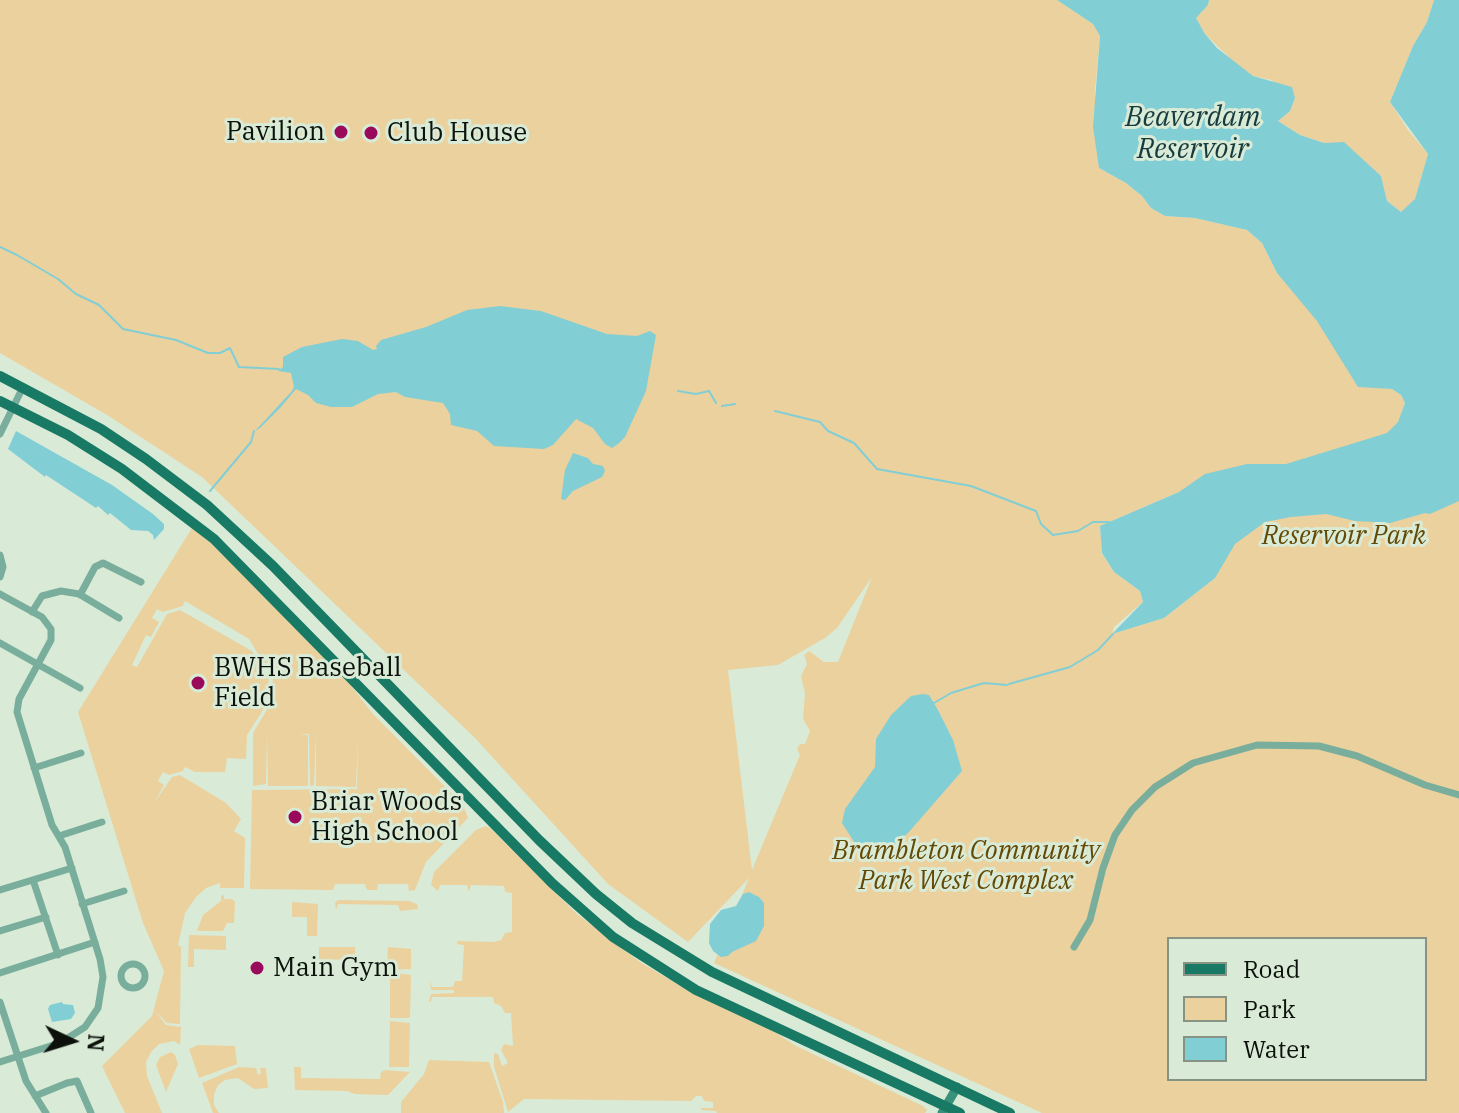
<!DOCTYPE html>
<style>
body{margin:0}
#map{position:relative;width:1459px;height:1113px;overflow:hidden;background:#d9ebd7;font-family:"IBM Plex Serif",serif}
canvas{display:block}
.legend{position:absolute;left:1167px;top:937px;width:260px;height:144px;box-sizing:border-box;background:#d9ebd7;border:2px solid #879485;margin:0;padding:10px 14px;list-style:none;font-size:24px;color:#0c120b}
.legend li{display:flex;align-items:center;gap:16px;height:40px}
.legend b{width:40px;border:2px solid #879485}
.north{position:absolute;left:32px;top:1001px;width:80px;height:80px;-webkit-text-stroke:6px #d9ebd7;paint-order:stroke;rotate:94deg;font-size:22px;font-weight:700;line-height:32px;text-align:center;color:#0c120b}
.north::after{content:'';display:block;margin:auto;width:28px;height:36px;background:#0c120b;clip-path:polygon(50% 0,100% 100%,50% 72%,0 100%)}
</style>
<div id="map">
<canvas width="1459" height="1113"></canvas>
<ul class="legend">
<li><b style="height:10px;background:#187a64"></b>Road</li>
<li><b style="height:22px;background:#ebd19e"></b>Park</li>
<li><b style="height:22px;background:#82ced5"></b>Water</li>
</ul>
<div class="north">N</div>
</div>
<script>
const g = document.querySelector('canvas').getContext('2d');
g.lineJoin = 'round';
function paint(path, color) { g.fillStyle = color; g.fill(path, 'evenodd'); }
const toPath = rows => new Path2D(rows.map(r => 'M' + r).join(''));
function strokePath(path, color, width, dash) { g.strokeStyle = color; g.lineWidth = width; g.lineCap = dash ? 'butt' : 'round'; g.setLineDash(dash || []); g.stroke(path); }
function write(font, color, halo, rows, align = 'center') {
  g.font = font + ' "IBM Plex Serif",serif'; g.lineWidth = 6; g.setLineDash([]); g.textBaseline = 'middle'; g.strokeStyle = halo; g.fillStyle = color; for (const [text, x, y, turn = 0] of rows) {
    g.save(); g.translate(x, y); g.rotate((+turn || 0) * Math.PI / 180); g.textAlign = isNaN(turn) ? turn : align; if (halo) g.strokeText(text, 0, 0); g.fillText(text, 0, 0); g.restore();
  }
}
paint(toPath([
 [0,0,1057,0,1093,24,1100,36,1095,91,1099,168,1126,183,1142,196,1151,208,1165,216,1195,218,1247,230,1262,243,1277,273,1378,387,1392,389,1401,395,1405,403,1401,415,1459,417,1459,1113,1042,1113,714,963,749,878,688,942,608,884,475,738,202,477,107,415,0,353],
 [1179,492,1215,578,1164,618,1112,634,1114,627,1143,602,1140,591,1114,572,1102,554,1100,526],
 [872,577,838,662,824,662,809,651,804,655,807,664,801,676,805,693,803,719,810,731,805,744,800,744,797,749,800,755,752,870,728,670,778,665,825,638,837,628],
 [1169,939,1425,939,1425,1079,1169,1079],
 [1209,0,1434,0,1427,22,1413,46,1390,102,1408,130,1428,154,1415,200,1401,212,1387,201,1381,176,1344,143,1324,143,1300,135,1278,121,1290,110,1295,98,1271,80,1253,76,1238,66,1205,34,1196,18,1208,5],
 [192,528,211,543,349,683,372,713,463,805,468,818,426,862,415,890,409,891,408,884,378,884,377,890,367,890,365,884,335,884,333,890,250,889,252,790,357,789,358,735,356,787,316,786,316,734,314,785,310,786,309,734,299,734,308,735,308,786,268,786,267,734,266,784,253,786,253,733,269,706,273,679,249,639,185,601,183,606,163,612,157,609,152,618,159,622,151,637,146,635,132,665,137,667,167,614,180,610,252,651,269,680,263,710,247,735,246,759,227,758,225,772,195,772,185,767,183,771,169,775,163,772,158,781,164,785,154,803,172,777,180,775,226,803,241,819,234,831,245,838,244,888,220,888,220,883,206,888,196,897,185,913,178,945,181,947,180,1024,167,1023,155,1011,166,1025,181,1027,180,1045,174,1041,159,1044,151,1052,146,1062,147,1076,162,1113,125,1113,102,1066,152,1016,164,971,143,923,78,712],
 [486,826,491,829,577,914,640,962,691,992,773,1031,796,1046,923,1106,927,1110,925,1113,717,1113,716,1111,701,1110,701,1108,713,1108,713,1102,704,1101,702,1096,696,1096,691,1101,524,1099,508,1112,494,1067,494,1053,498,1054,502,1066,508,1063,501,1050,504,1044,513,1046,511,1013,505,1013,501,1006,494,1003,493,997,432,997,431,1002,429,1001,431,994,454,993,454,990,431,990,430,981,432,987,453,987,455,981,462,981,464,945,457,944,458,941,494,942,501,940,505,933,512,932,512,893,505,892,504,886,471,885,469,892,467,885,440,885,438,891,431,885,434,872,476,830],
 [224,895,224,899,232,899,235,902,234,923,227,923,223,931,197,931,203,915,221,901,221,896],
 [338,900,409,901,417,904,418,909,400,911,398,905,338,904,336,910,335,903],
 [292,902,318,904,317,936,307,936,307,917,292,917],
 [189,935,226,936,226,950,194,949,194,967,188,967],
 [319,947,355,947,355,960,319,959],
 [388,947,411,949,411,969,387,970],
 [386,972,411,975,410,1017,408,1018,390,1018,390,975,384,975],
 [390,1021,410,1023,409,1067,389,1067],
 [198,1045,235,1046,237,1064,199,1078,189,1049],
 [171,1052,175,1055,178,1064,166,1092,156,1065,160,1057],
 [429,1060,489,1062,503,1102,504,1113,401,1113,401,1102,424,1074],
 [239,1067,256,1068,258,1075,261,1073,260,1068,266,1068,268,1088,254,1089,238,1078,225,1080,218,1085,214,1094,214,1105,219,1113,213,1113,202,1083],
 [294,1067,301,1067,301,1078,380,1079,381,1072,385,1070,410,1072,388,1095,355,1094,347,1091,295,1090]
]), '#ebd19e');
paint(toPath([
 [1057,0,1209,0,1208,5,1196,18,1205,34,1217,48,1253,76,1292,87,1295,98,1290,111,1278,121,1300,135,1324,143,1344,142,1381,176,1387,201,1401,212,1415,199,1428,154,1390,102,1413,46,1427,22,1434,0,1459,0,1459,501,1430,514,1425,513,1390,523,1355,521,1326,514,1291,517,1265,522,1235,544,1215,578,1164,618,1112,634,1143,602,1140,591,1114,572,1102,553,1100,526,1179,492,1205,474,1247,464,1286,464,1387,433,1398,422,1405,403,1401,395,1392,389,1358,387,1317,321,1277,273,1262,243,1247,230,1195,218,1165,216,1151,208,1142,196,1126,183,1099,168,1093,127,1100,36,1093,24],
 [500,306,541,311,607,334,637,336,650,331,656,335,646,391,625,437,618,444,612,448,605,444,593,428,576,419,553,445,544,449,494,446,477,431,451,425,450,414,443,403,405,397,396,392,378,394,352,407,331,407,316,403,308,395,296,389,281,407,260,428,255,431,292,391,294,387,291,373,278,371,283,367,283,357,302,347,342,339,358,341,373,350,377,349,376,346,381,340,426,327,467,310],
 [16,431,112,485,153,514,164,524,164,529,154,540,153,535,148,531,131,530,110,513,108,515,98,506,96,508,46,475,45,477,8,449],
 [573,453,588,458,593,464,603,466,605,471,602,477,573,491,565,500,561,499,565,470],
 [923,694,929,695,938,710,953,740,962,771,908,833,886,850,872,855,858,848,842,823,845,809,875,767,876,739,891,715,911,696],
 [749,892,759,897,764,903,764,926,756,941,732,952,728,956,721,957,713,951,709,943,710,924,721,910,736,906,743,894],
 [62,1002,63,1004,73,1005,75,1013,71,1019,52,1022,48,1009,50,1005]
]), '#82ced5');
strokePath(toPath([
 [0,247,17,255,58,279,76,294,99,305,123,329,176,340,208,353,220,353,230,348,239,367,279,369],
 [678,391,696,394,709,391,716,403],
 [722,406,735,404],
 [775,411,820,422,828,431,854,443,877,469,971,486,1036,511,1041,524,1053,535,1078,531,1093,522,1109,522],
 [210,491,251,442,254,431],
 [1009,684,1070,667,1098,650,1113,634],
 [934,703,951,693,984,683,1007,685]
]), '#82ced5', 2);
strokePath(toPath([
 [0,434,23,387],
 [0,555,3,567,0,577],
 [0,594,42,617,51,629,51,640,19,699,17,712,52,825,65,847,100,959,103,977,98,1008,85,1027,60,1043,0,1062],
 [80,595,95,567,103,563,141,582],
 [32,612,42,596,61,591,79,594,119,618],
 [0,643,80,688],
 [34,768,81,753],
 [59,836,102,822],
 [33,880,58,955],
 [0,890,72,868],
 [82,904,124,891],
 [0,931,46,917],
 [1074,947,1090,920,1103,868,1115,835,1132,810,1155,787,1193,763,1257,745,1319,746,1357,756,1425,785,1459,795],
 '121 976a12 12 0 1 1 24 0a12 12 0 1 1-24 0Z',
 [0,973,95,942],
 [0,1002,26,1081,46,1113],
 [35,1096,67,1083,77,1081,91,1113]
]), '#79ae9d', 7);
strokePath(toPath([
 [942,1113,957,1087]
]), '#38927b', 9);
strokePath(toPath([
 [0,376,101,429,146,459,207,505,273,566,539,840,596,894,632,923,712,972,1010,1113],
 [0,401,68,435,122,469,214,539,552,883,613,937,696,990,960,1113]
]), '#187a64', 10);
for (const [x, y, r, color] of [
 [341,132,8,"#9a0a5b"],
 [371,133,8,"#9a0a5b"],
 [198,683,8,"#9a0a5b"],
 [295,817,8,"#9a0a5b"],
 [257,968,8,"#9a0a5b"]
]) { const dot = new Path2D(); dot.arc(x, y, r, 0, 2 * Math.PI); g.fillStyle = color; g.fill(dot); strokePath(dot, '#d9ebd7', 3); }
write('26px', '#0c120b', '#d9ebd7', [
 ["Pavilion",325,132,"right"],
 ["Club House",387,133],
 ["BWHS Baseball",214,668],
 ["Field",214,698],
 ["Briar Woods",311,802],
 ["High School",311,832],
 ["Main Gym",273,968]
], 'left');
write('italic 26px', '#644904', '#d9ebd7', [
 ["Reservoir Park",1344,536],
 ["Brambleton Community",966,851],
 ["Park West Complex",966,881]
]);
write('italic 28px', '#163b3e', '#d9ebd7', [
 ["Beaverdam",1193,118],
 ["Reservoir",1193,150]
]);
</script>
